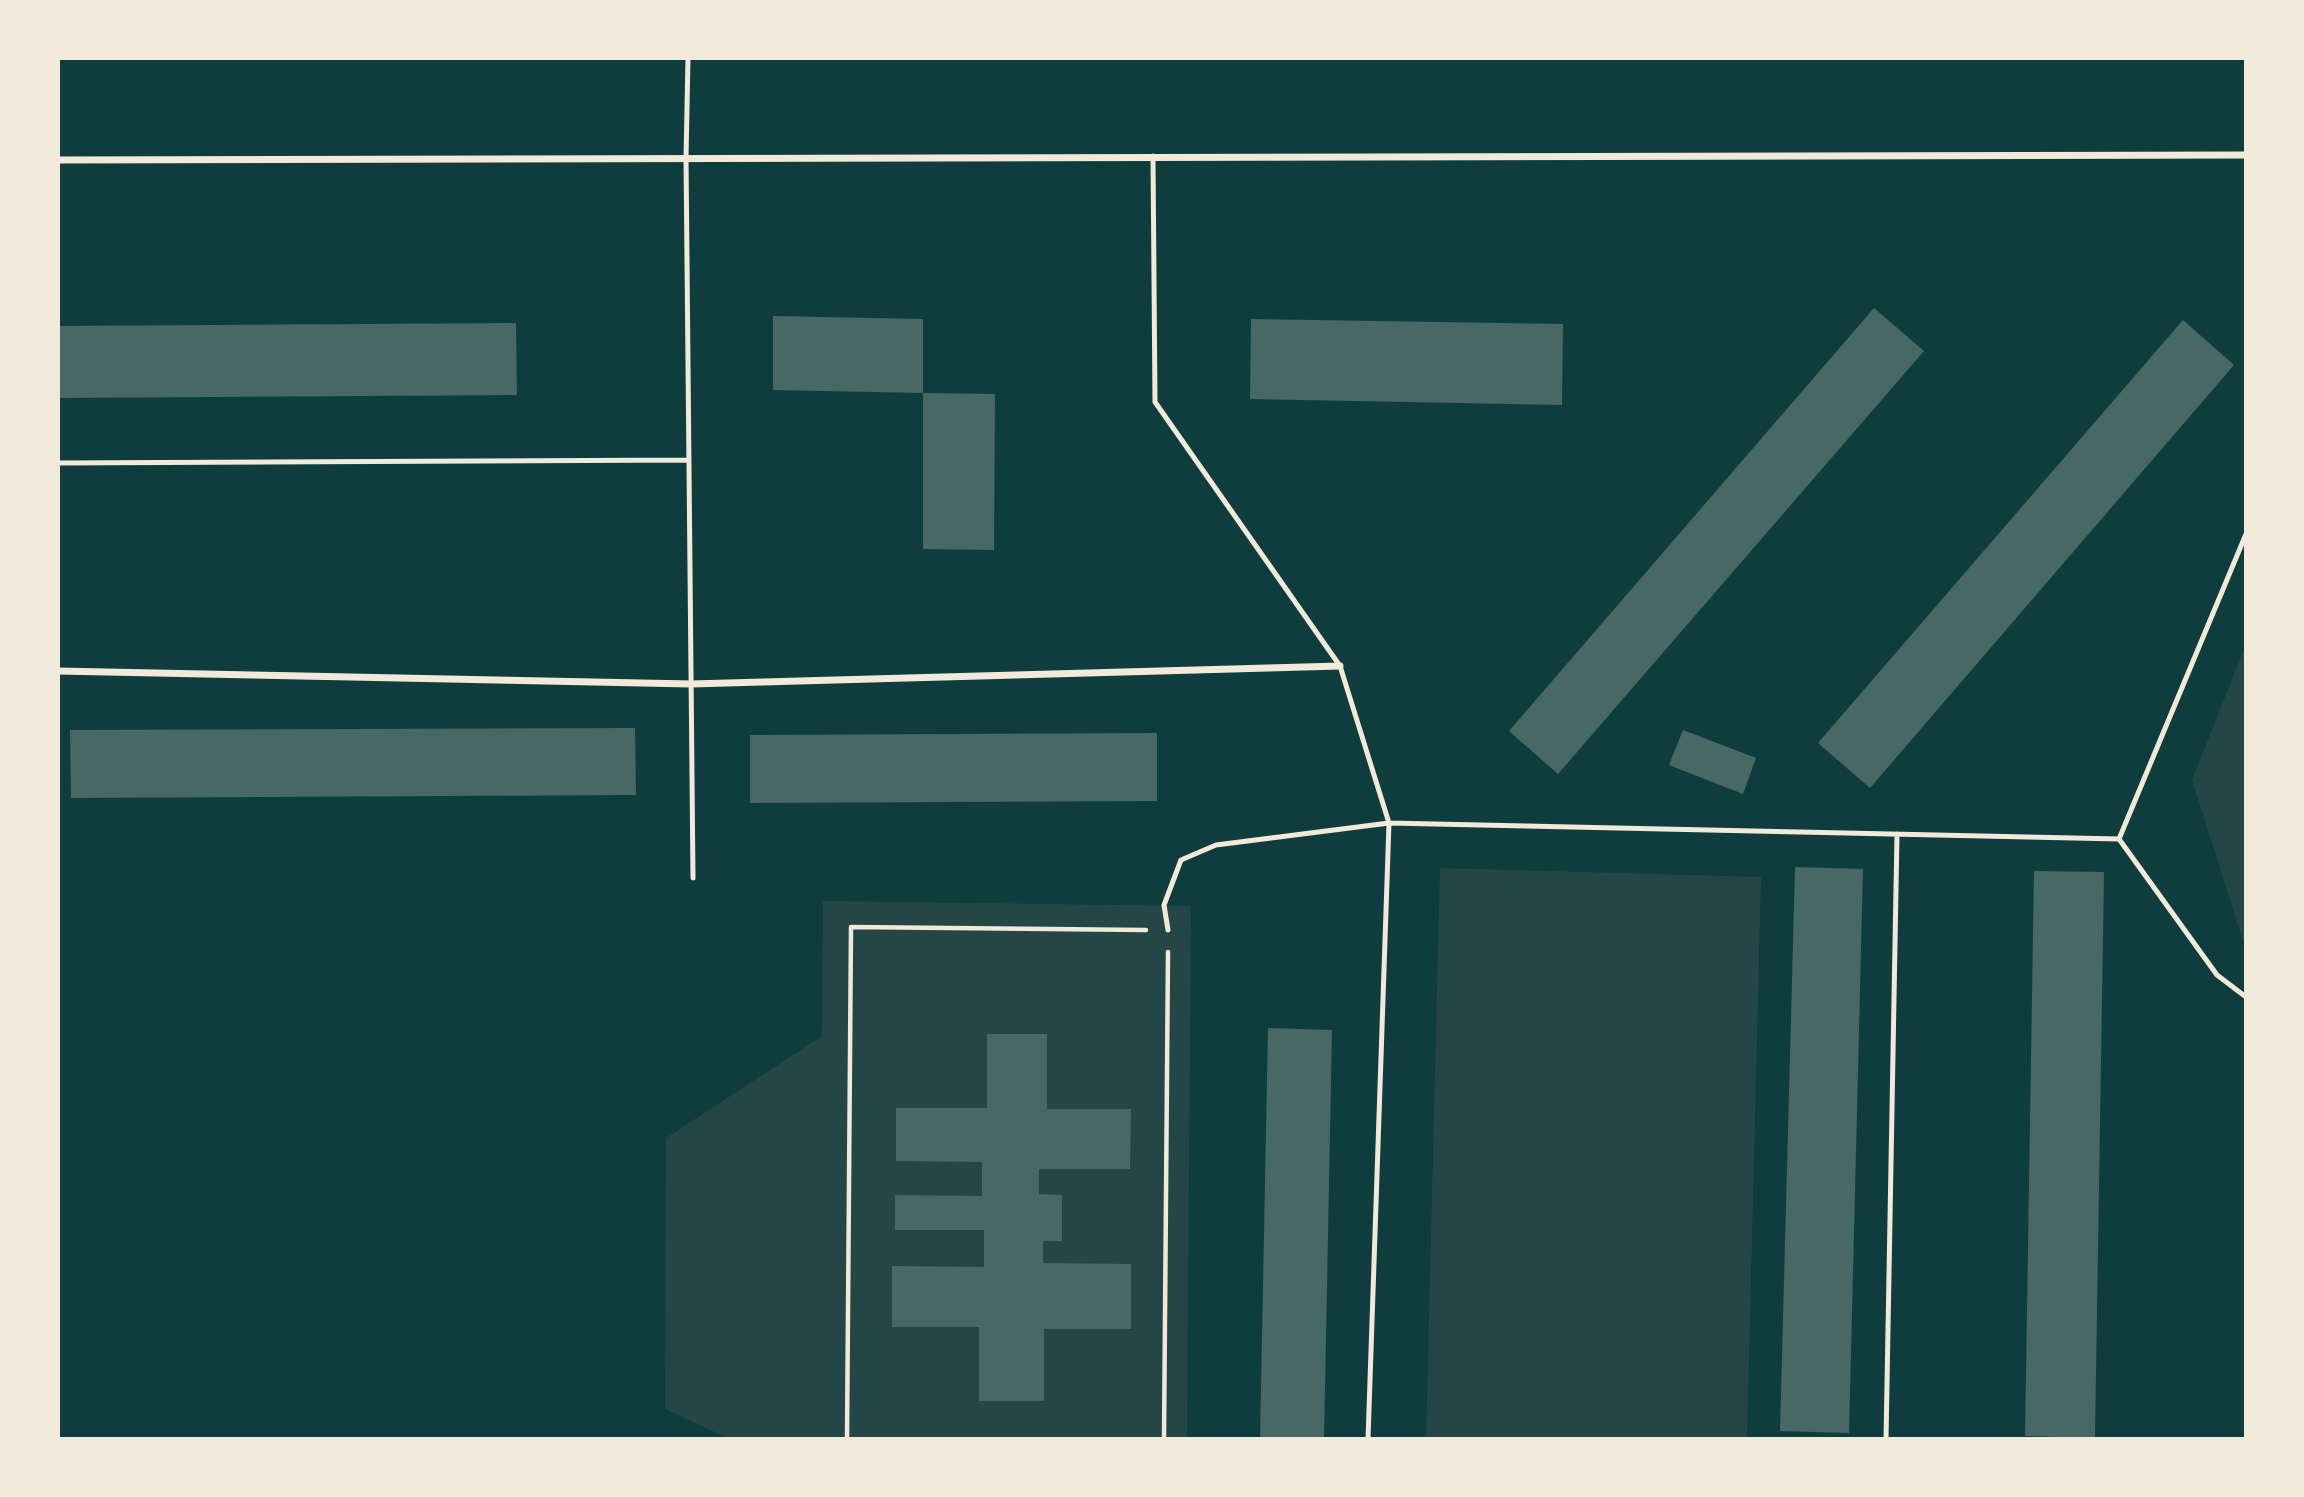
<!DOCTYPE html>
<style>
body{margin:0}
#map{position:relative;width:2304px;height:1497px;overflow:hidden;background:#0f3d3e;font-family:"Roboto Condensed",sans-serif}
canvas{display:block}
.frame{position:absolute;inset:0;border:60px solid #f1e9da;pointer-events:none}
</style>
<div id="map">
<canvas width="2304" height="1497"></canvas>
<div class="frame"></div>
</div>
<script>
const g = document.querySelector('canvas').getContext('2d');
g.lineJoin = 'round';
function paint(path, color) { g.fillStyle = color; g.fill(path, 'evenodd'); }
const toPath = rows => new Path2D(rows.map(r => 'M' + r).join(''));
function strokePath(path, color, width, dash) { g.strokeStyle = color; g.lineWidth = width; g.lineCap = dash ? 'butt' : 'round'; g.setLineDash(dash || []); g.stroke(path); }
paint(toPath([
 [2246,644,2246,950,2192,780],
 [1440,868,1761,877,1747,1439,1426,1439],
 [823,901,1191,906,1187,1439,730,1439,665,1409,666,1138,822,1036]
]), '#244646');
paint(toPath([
 [1874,308,1924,351,1558,774,1509,731],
 [773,316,923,319,923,393,773,390],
 [1251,319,1563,324,1562,405,1250,399],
 [2183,320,2234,365,1870,788,1818,743],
 [516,323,517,395,58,398,58,326],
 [923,393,995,394,994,550,923,549],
 [635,728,636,795,71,798,70,730],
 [1683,730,1756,758,1743,794,1669,765],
 [1157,733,1157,801,750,803,750,735],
 [1795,867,1863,869,1849,1433,1780,1431],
 [2034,871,2104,872,2095,1438,2025,1436],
 [1268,1028,1332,1030,1324,1439,1260,1439],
 [987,1034,1047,1034,1047,1109,1131,1109,1130,1169,1039,1169,1039,1194,1062,1195,1062,1241,1043,1241,1043,1263,1131,1264,1131,1329,1044,1329,1044,1401,979,1401,979,1327,892,1327,892,1266,984,1267,984,1230,895,1230,895,1195,982,1196,982,1162,896,1161,896,1108,987,1108]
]), '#486865');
strokePath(toPath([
 [847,1439,851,927,1146,930],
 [1164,1439,1168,952]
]), '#f1e9da', 4.5);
strokePath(toPath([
 [688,58,686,158,693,878],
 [1153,156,1155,402,1340,666,1389,823,1368,1439],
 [58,463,689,460],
 [2246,534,2119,839,2217,975,2246,997],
 [1168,930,1164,905,1181,860,1216,845,1389,823,2119,839],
 [1886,1439,1897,834]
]), '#f1e9da', 5);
strokePath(toPath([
 [58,160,2246,155],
 [58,671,691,684,1340,666]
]), '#f1e9da', 7);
</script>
